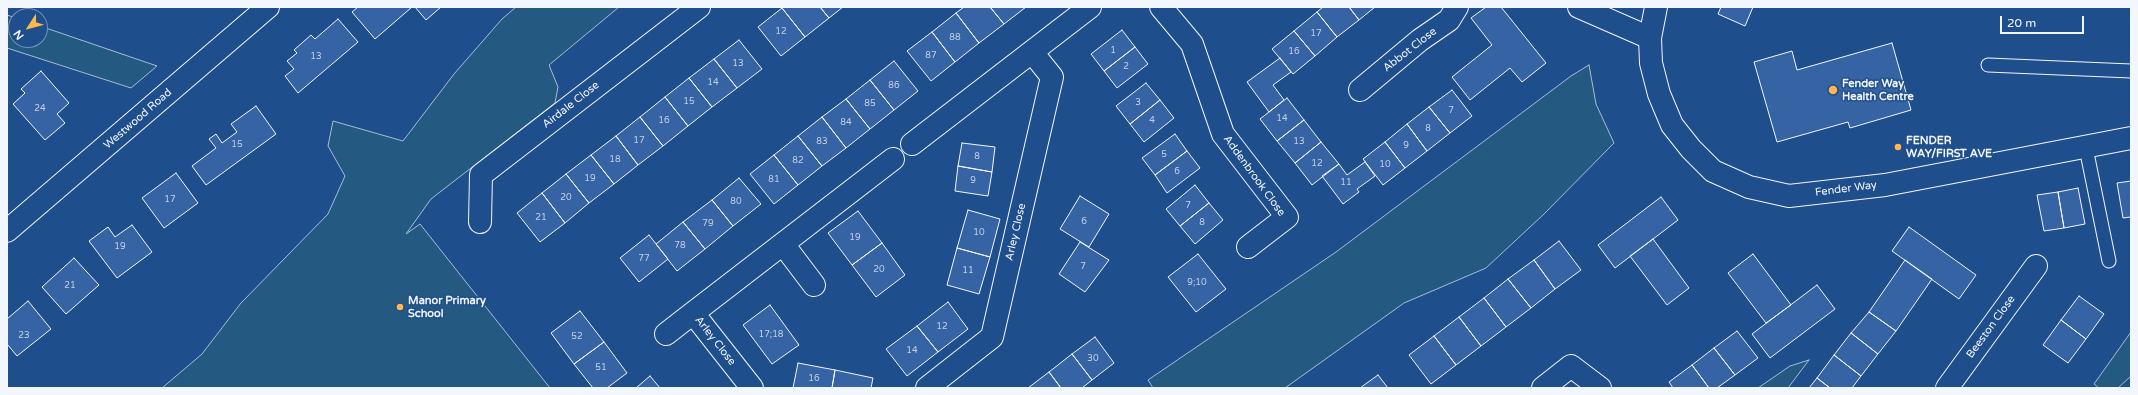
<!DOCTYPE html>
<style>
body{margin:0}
#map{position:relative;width:2138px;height:395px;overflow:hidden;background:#1f4e8c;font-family:"Varela Round",sans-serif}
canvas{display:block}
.frame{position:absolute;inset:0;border:8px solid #f2f6ff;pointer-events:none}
.north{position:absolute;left:8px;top:8px;width:40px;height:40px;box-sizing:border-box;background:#1f4e8c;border:1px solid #7391ba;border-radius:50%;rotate:234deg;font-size:11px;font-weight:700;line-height:16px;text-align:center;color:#f2f6ff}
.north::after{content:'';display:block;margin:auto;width:14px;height:18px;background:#ffb74d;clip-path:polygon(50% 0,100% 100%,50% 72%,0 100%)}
.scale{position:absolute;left:2000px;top:16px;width:84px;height:18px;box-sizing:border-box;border:2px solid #f2f6ff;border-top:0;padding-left:5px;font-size:12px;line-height:14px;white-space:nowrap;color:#f2f6ff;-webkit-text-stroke:3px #1f4e8c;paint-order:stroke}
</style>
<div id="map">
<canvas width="2138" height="395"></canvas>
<div class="frame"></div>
<div class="north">N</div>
<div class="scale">20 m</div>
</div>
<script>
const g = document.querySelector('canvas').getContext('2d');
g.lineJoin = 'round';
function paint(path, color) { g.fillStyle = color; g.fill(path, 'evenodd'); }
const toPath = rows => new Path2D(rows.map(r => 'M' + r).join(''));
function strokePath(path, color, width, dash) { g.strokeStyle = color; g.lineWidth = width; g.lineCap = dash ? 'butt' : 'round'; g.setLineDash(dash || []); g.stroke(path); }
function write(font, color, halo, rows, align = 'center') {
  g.font = font + ' "Varela Round",sans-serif'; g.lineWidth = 3; g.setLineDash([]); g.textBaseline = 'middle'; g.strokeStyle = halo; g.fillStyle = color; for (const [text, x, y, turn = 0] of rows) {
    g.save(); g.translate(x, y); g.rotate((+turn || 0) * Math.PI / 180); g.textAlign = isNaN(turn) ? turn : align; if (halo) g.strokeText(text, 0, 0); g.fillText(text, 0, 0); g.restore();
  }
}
const green = toPath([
 [516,7,619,7,549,65,558,87,555,103,431,199,406,234,420,224,550,388,162,388,202,354,241,303,328,214,345,176,328,146,333,121,403,141,454,74,502,19,516,7],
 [7,15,16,18,16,40,40,40,40,26,157,66,131,88,7,48,7,15],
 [1589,65,1596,104,1614,143,1544,214,1486,268,1404,303,1285,388,1153,388,1148,380,1336,252,1571,76,1589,65],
 [2131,332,2131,376,2118,388,2099,388,2094,384,2131,332],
 [1809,360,1788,388,1758,388,1790,366,1809,360]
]);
paint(green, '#245a82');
strokePath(green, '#a8bbd7', 1);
const building = toPath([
 [358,7,412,7,375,39,352,12,358,7],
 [415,7,441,7,426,20,415,7],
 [783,7,820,7,829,18,805,37,782,8,783,7],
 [820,7,843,7,829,18,820,7],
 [964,7,990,7,1004,24,979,43,956,13,964,7],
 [990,7,1026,7,1004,24,990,7],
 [1323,7,1349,7,1359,20,1337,37,1317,12,1323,7],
 [1349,7,1375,7,1359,20,1349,7],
 [1486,7,1501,7,1546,63,1522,82,1510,68,1470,100,1452,77,1492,45,1471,18,1486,7],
 [1721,7,1753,7,1745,26,1718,14,1721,7],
 [782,8,805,37,781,56,758,27,782,8],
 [1317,12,1337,37,1315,56,1294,31,1317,12],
 [956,13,979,43,955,62,932,32,956,13],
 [338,19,358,42,298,93,285,76,294,69,287,61,297,53,294,50,311,35,315,39,338,19],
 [1122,30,1135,47,1104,71,1091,54,1122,30],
 [1294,31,1315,56,1293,74,1272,49,1294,31],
 [932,32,955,62,931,81,907,51,932,32],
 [739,40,762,69,737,88,714,59,739,40],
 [1892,43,1911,110,1850,128,1848,122,1777,142,1754,62,1792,51,1797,70,1892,43],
 [1135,47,1148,64,1117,88,1104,71,1135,47],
 [1280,58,1291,72,1273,85,1284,100,1269,112,1247,82,1280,58],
 [714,59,737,88,712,107,689,78,714,59],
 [894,61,918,91,894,110,870,80,894,61],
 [41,71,69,103,57,114,65,123,45,140,13,104,25,93,21,89,41,71],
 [689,78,712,107,688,126,665,97,689,78],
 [870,80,894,110,870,129,846,99,870,80],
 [1146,83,1160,100,1130,124,1116,106,1146,83],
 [1452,90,1472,116,1450,133,1429,107,1452,90],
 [665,97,688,126,663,146,640,117,665,97],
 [1287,98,1304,120,1277,141,1260,119,1287,98],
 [846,99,870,129,846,148,822,117,846,99],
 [1160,100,1174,118,1144,142,1130,124,1160,100],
 [256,106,276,134,206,185,192,166,216,148,209,139,216,134,222,143,237,132,231,124,256,106],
 [1429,107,1450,133,1427,151,1407,124,1429,107],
 [640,117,663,146,638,165,616,136,640,117],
 [822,117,846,148,822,166,798,136,822,117],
 [1304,120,1321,142,1295,163,1277,141,1304,120],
 [1407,124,1427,151,1405,168,1385,142,1407,124],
 [1175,134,1187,151,1155,175,1142,158,1175,134],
 [616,136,638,165,614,184,591,155,616,136],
 [798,136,822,166,798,185,774,155,798,136],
 [1321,142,1339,164,1312,185,1295,163,1321,142],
 [1385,142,1405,168,1383,185,1363,159,1385,142],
 [962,143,995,147,992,172,958,166,962,143],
 [1187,151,1200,168,1167,193,1155,175,1187,151],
 [591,155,614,184,589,203,566,174,591,155],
 [774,155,798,185,774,204,750,174,774,155],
 [1365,162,1375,176,1357,189,1359,192,1343,204,1322,176,1339,164,1347,175,1365,162],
 [958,166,992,172,988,196,955,191,958,166],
 [176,173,198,203,164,228,142,198,176,173],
 [566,174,589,203,565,223,542,193,566,174],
 [739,178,761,204,733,226,712,200,739,178],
 [2131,181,2131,217,2123,218,2117,183,2131,181],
 [1195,185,1209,203,1180,226,1166,209,1195,185],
 [2078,188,2085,224,2064,228,2058,192,2078,188],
 [2058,192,2064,228,2044,231,2037,195,2058,192],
 [542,193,565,223,540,242,517,213,542,193],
 [1080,196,1109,214,1089,247,1060,229,1080,196],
 [1661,197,1678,220,1615,268,1598,245,1661,197],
 [712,200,733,226,705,249,683,222,712,200],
 [1209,203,1223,220,1195,244,1180,226,1209,203],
 [968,210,1000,219,990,257,957,248,968,210],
 [858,211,882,243,852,265,828,233,858,211],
 [683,222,705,249,677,271,656,244,683,222],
 [132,225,152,252,117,278,89,241,108,227,115,237,132,225],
 [1909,227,1976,275,1959,299,1892,251,1909,227],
 [649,235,668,259,639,282,620,258,649,235],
 [1653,239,1689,288,1667,305,1630,256,1653,239],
 [1559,241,1581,270,1555,289,1534,260,1559,241],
 [1080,242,1109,260,1085,292,1059,274,1080,242],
 [882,243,905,275,876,297,852,265,882,243],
 [957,248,990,257,979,294,947,285,957,248],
 [1198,254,1226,289,1196,312,1168,277,1198,254],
 [1753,254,1791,305,1766,323,1728,273,1753,254],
 [74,258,99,285,66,314,42,287,74,258],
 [1534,260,1555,289,1531,308,1508,279,1534,260],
 [1905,260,1932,279,1896,331,1869,312,1905,260],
 [1508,279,1531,308,1506,327,1484,298,1508,279],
 [1817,285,1835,309,1770,358,1752,334,1817,285],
 [2079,296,2104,314,2086,339,2061,320,2079,296],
 [1484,298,1506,327,1481,346,1459,317,1484,298],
 [28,301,51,329,17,356,7,344,7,319,28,301],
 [948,302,968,329,938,352,917,326,948,302],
 [770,305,799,345,772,364,743,325,770,305],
 [580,311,604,342,574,364,551,333,580,311],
 [1869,312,1896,331,1878,354,1851,333,1869,312],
 [1459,317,1481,346,1456,365,1434,336,1459,317],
 [2061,320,2086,339,2068,363,2043,345,2061,320],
 [917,326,938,352,907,376,886,349,917,326],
 [1737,331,1758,358,1735,375,1714,348,1737,331],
 [1851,333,1878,354,1861,376,1834,355,1851,333],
 [1434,336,1456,365,1431,384,1409,355,1434,336],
 [1095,337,1114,363,1092,380,1072,354,1095,337],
 [604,342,627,373,607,388,593,388,574,364,604,342],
 [1714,348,1735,375,1717,388,1709,388,1692,365,1714,348],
 [1072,354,1092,380,1082,388,1061,388,1049,372,1072,354],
 [1834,355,1861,376,1852,388,1830,388,1817,378,1834,355],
 [798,363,835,370,832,388,793,388,798,363],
 [1692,365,1709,388,1673,388,1669,382,1692,365],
 [835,370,873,378,871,388,832,388,835,370],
 [1049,372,1061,388,1028,388,1049,372],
 [1378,375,1388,388,1360,388,1378,375],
 [650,376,660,388,636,388,650,376],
 [1817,378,1830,388,1809,388,1817,378]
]);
paint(building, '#3563a3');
strokePath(building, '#f2f6ff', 1);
const service = toPath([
 [1988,65,2131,71],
 [2086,148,2109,261]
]);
const minor = toPath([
 [1161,7,1192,44,1223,134,1287,217,1248,247],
 [1579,7,1650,38],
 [1656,7,1650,38,1651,63,1659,94,1672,125,1691,149,1713,171,1749,187,1789,196,1885,185,2131,138],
 [1360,90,1420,40,1449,20,1457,7],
 [912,144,1090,7],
 [480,222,481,175,699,7],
 [7,231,268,7],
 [783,244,814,285],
 [666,334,693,313],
 [752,388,693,313,893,159],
 [927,388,992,337,1052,77,1032,52],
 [1543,388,1571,366,1600,388],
 [1947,388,2036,266]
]);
strokePath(service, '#f2f6ff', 15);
strokePath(minor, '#f2f6ff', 24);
strokePath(service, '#1f4e8c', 13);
strokePath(minor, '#1f4e8c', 22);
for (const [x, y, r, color] of [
 [1833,90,5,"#ffb74d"],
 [1898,147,4,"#ffb74d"],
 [400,307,4,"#ffb74d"]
]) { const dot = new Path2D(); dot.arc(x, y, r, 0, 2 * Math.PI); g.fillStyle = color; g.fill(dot); strokePath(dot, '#1f4e8c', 1.5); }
write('9px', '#c3d1e8', null, [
 ["12",781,32],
 ["17",1316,34],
 ["88",955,38],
 ["1",1113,51],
 ["16",1294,52],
 ["87",931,56],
 ["13",316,57],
 ["13",738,64],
 ["2",1126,67],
 ["14",713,83],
 ["86",894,86],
 ["15",689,102],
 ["3",1138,103],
 ["85",870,104],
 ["24",40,109],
 ["7",1451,111],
 ["14",1282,119],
 ["16",664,121],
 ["4",1152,121],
 ["84",846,123],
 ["8",1428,129],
 ["17",639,141],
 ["83",822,142],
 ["13",1299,142],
 ["15",237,145],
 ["9",1406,146],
 ["5",1164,155],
 ["8",977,157],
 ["18",615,160],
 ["82",798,161],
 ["12",1317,164],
 ["10",1385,165],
 ["6",1177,172],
 ["19",590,179],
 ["81",774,180],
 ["9",973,181],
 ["11",1346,183],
 ["20",566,198],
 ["17",170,200],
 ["80",736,202],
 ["7",1188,206],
 ["21",541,218],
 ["6",1084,222],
 ["8",1202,223],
 ["79",708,224],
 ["10",979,233],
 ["19",855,238],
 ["78",680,246],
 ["19",120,247],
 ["77",644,259],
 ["7",1083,267],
 ["20",879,270],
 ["11",968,271],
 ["9;10",1197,283],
 ["21",70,286],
 ["12",942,327],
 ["17;18",771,335],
 ["23",24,336],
 ["52",577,337],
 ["14",912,351],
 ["30",1093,359],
 ["51",601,368],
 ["16",814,379]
]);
write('11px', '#f2f6ff', '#1f4e8c', [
 ["Abbot Close",1410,50,-38],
 ["Airdale Close",571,105,-38],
 ["Westwood Road",138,119,-41],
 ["Addenbrook Close",1254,176,54],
 ["Fender Way",1846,189,-7],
 ["Arley Close",1016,232,-77],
 ["Beeston Close",1991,327,-54],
 ["Arley Close",715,341,52]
]);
write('bold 11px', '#f2f6ff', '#1f4e8c', [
 ["Fender Way",1842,84],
 ["Health Centre",1842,97],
 ["FENDER",1906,141],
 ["WAY/FIRST AVE",1906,154],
 ["Manor Primary",408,301],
 ["School",408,314]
], 'left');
</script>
